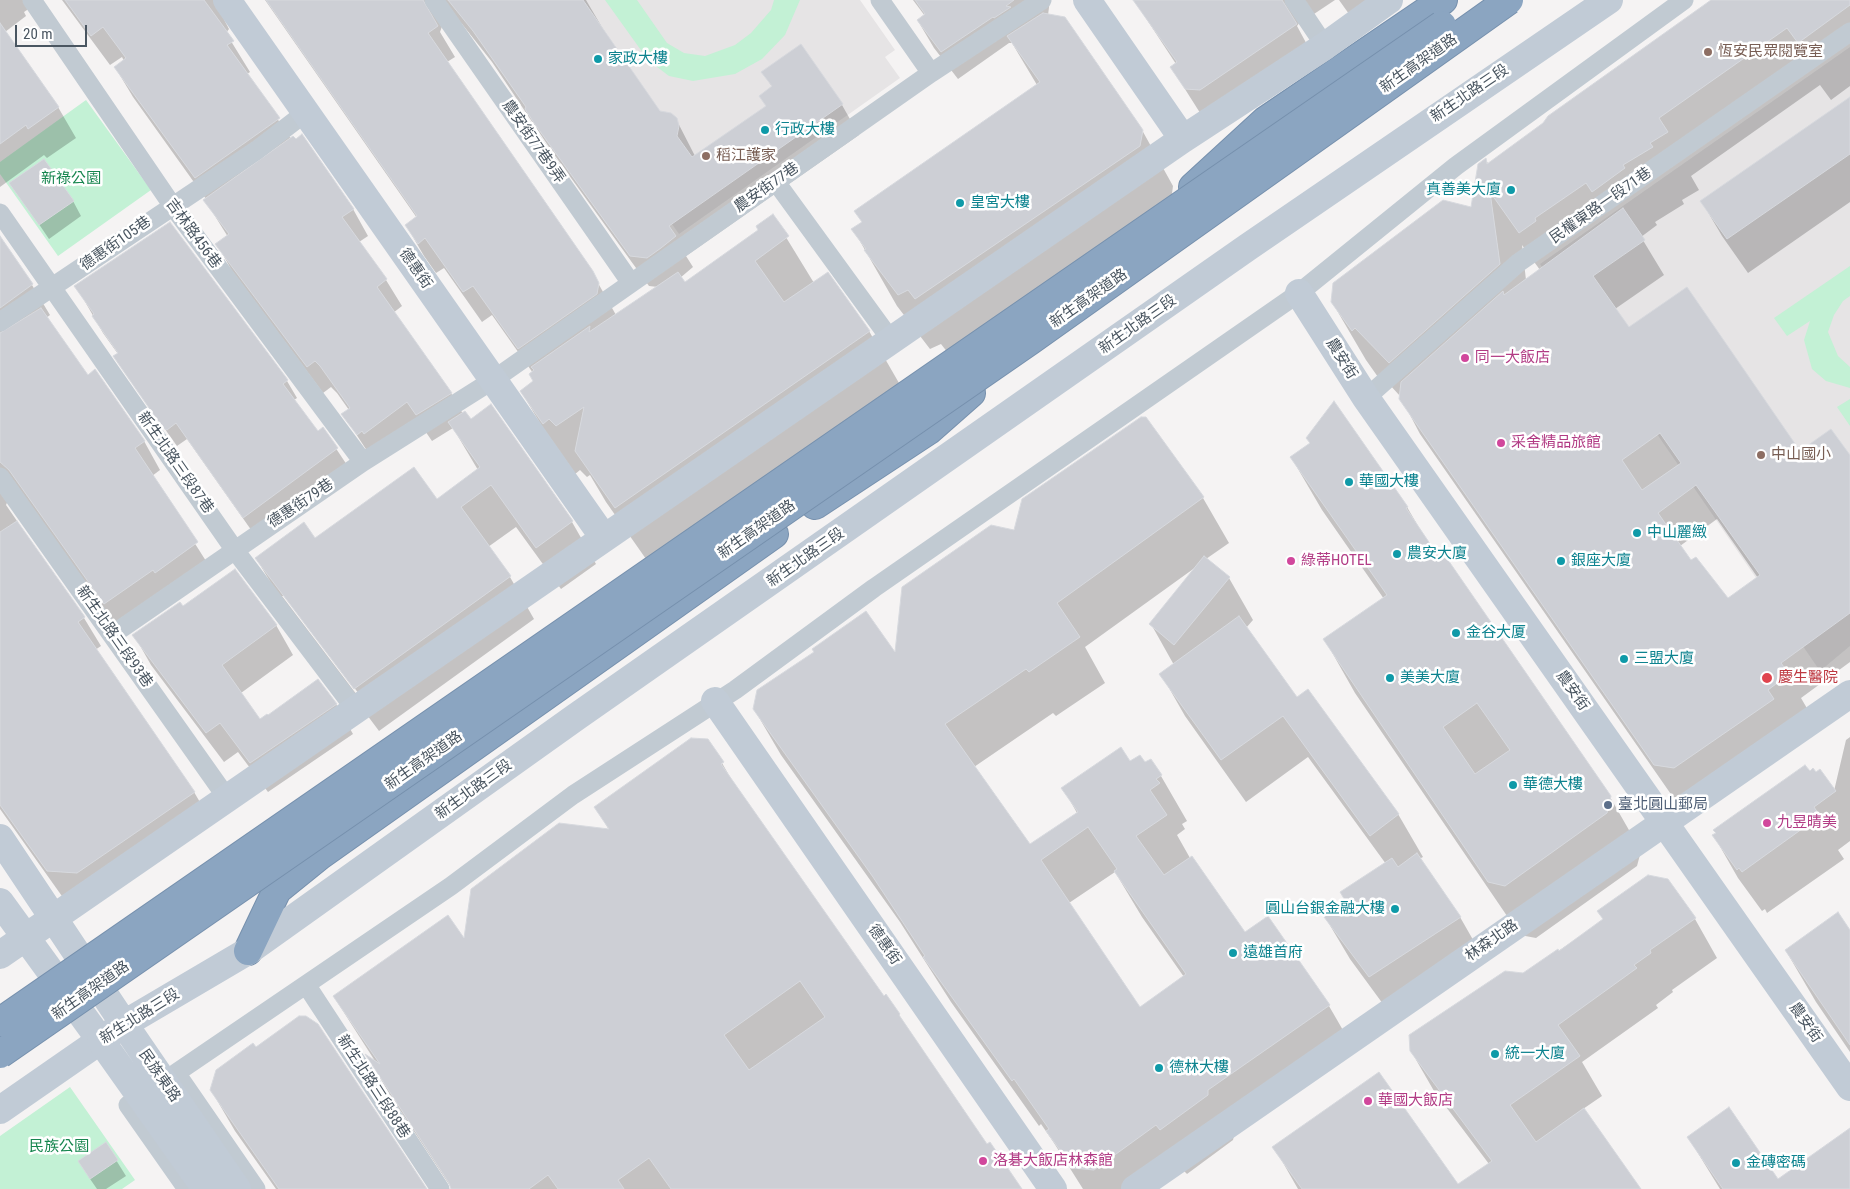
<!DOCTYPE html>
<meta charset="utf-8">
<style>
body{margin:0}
#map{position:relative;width:1850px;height:1189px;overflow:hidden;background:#f5f3f3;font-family:"Roboto Condensed",sans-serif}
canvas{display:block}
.scale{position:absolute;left:15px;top:25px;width:72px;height:22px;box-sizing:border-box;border:2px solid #4a5661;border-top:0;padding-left:6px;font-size:15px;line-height:18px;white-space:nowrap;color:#4a5661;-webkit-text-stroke:4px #fff;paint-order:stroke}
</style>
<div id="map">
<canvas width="1850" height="1189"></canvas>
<div class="scale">20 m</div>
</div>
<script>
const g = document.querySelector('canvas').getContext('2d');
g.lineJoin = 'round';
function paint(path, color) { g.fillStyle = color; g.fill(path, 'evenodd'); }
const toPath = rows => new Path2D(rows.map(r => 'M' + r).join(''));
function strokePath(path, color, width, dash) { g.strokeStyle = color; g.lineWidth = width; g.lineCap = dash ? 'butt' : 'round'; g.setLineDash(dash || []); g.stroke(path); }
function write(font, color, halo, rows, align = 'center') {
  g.font = font + ' "Roboto Condensed","Noto Sans TC",sans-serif'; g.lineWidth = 5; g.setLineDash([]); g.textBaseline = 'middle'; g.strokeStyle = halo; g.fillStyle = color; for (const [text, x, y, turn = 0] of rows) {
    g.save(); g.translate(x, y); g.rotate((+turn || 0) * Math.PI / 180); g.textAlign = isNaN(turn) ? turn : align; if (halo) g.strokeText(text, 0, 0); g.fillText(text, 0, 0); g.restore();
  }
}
paint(toPath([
 [513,0,860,0,895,50,885,57,900,78,679,234],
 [1850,47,1850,646,1820,671,1540,264]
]), '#e6e4e5');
paint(toPath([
 [605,0,637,0,667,43,684,53,705,56,735,45,751,33,771,10,774,0,800,0,785,35,762,59,735,74,693,81,669,76,648,60],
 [86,100,151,190,58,256,0,174,0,162],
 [1850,266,1850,296,1843,301,1834,315,1828,332,1838,356,1850,367,1850,388,1826,381,1812,369,1804,340,1810,321,1787,336,1774,318],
 [1850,399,1850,426,1837,407],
 [70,1087,135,1180,122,1189,0,1189,0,1136]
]), '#c3f1d5');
paint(toPath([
 [0,0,42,0,24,12,26,16,5,32,58,107,76,138,47,158,44,155,0,187],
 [62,0,214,0,229,29,226,33,250,72,247,74,291,139,353,209,368,236,359,242,386,280,402,306,393,313,451,393,463,414,572,522,596,564,561,589,516,527,488,547,510,577,534,619,379,731,281,600,256,558,437,500,478,470,453,428,432,441,423,428,373,460,343,414,349,410,337,393,331,387,323,393,232,271,217,244,228,237,205,200,206,199,133,97,115,67,124,61,122,57,110,65],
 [282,596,285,596,359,694,357,695],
 [265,0,586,0,603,29,660,112,676,119,695,156,767,107,772,87,763,72,800,46,842,105,859,135,686,256,693,267,680,278,684,284,760,230,773,216,814,283,869,331,899,383,646,559,606,502,590,475,587,477,580,470,574,475,551,442,521,391,534,382,533,373,492,315,482,322,444,268,436,273,424,256,406,225,417,218],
 [452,19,462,24,492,62,553,153,649,286,658,287,616,315,598,283,447,62,455,57,440,32,444,21],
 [913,0,1050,0,1048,15,1142,130,1173,186,1171,201,948,353,941,344,930,349,897,306,853,229,1037,85,1012,43,1009,43,958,79,934,48,918,21,925,16],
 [1134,0,1335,0,1311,16,1303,18,1297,26,1311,52,1202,116,1171,67,1176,64],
 [1339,0,1385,0,1354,21],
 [1712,0,1850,0,1850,86,1831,100,1820,85,1691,176,1699,190,1682,200,1684,204,1655,222,1657,225,1641,237,1664,275,1615,309,1629,328,1799,453,1850,457,1850,662,1801,698,1808,710,1675,800,1420,434,1400,396,1389,384,1385,387,1366,360,1332,302,1472,209,1486,160,1489,165],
 [1522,245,1540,270,1526,280],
 [1717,519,1758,578,1728,600,1691,561,1680,546],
 [1850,99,1850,202,1748,273,1722,236,1702,202],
 [11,183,73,201,81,216,49,239],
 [170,223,287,381,297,398,294,400,317,433,323,429,347,465,254,534,187,439,177,446,125,373,115,356,118,354,103,333,76,286],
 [0,238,32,285,50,315,46,318,87,376,144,441,160,470,152,476,213,572,121,632,10,496,6,505,84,618,101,646,95,650,194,792,211,821,64,899,0,809],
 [1146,418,1203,498,1229,543,1206,559,1229,578,1253,620,1246,628,1297,699,1398,814,1423,857,1419,859,1460,917,1484,959,1394,1019,1350,959,1325,917,1348,902,1386,864,1308,757,1246,802,1185,716,1161,674,1174,665,1151,624,1196,567,1085,647,1105,683,1056,716,1053,713,974,767,1029,846,1077,813,1063,788,1130,763,1145,764,1161,776,1187,821,1182,824,1185,829,1177,835,1190,858,1245,934,1268,918,1329,1006,1355,1051,1234,1136,1233,1140,1187,1174,1183,1170,1156,1189,1083,1189,1054,1143,1041,1124,1039,1126,951,1002,900,922,781,755,754,709,896,655,1015,532],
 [1115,872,1142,917,1184,977,1139,1008,1069,903],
 [1291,457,1407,507,1428,543,1610,797,1641,851,1637,866,1536,938,1520,935,1355,693,1325,640,1384,599,1322,510],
 [183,608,276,625,293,655,241,693,259,721,336,704,353,734,268,792,238,752,224,762,151,665,134,635],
 [1850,737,1850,841,1838,850,1844,859,1767,913,1765,909,1762,911,1738,878,1714,836,1809,772,1834,791,1846,740],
 [722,763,738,791,883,997,886,996,899,1015,987,1146,1021,1189,452,1189,390,1095,368,1057,375,1061,334,997,465,941,609,830,596,807],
 [1598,911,1695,919,1717,958,1672,990,1673,992,1656,1005,1658,1008,1582,1062,1602,1096,1583,1109,1639,1189,1485,1189,1489,1164,1434,1091,1411,1051,1604,920],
 [1850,931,1850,1052,1816,1002,1786,951],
 [211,1090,425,1189,276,1189,235,1131],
 [1688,1137,1778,1181,1850,1144,1850,1189,1720,1189],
 [106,1144,126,1176,106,1189,97,1189,88,1176],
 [1274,1147,1458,1189,1298,1189]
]), '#0003');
const building = toPath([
 [65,0,204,0,234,41,227,45,280,118,195,178,114,67,126,58,103,27,91,36,65,0],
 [266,0,423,0,438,26,428,33,593,271,599,283,597,294,518,349,473,286,463,292,425,238,418,244,405,225,417,216,266,0],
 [448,0,583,0,660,111,671,113,677,118,679,126,677,136,692,157,766,106,759,96,772,86,761,72,801,44,843,104,669,226,676,236,661,248,647,258,630,256,534,123,525,109,526,107,473,31,448,0],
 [915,0,1014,0,1006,6,1011,7,994,18,993,17,941,52,917,20,925,14,915,0],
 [1133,0,1282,0,1297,24,1200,90,1185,89,1170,67,1177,62,1133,0],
 [1711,0,1850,0,1850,5,1798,43,1787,28,1659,118,1668,132,1650,143,1653,147,1623,165,1625,168,1592,192,1586,183,1535,218,1536,221,1519,233,1490,192,1500,264,1389,363,1355,328,1352,331,1331,302,1333,283,1443,200,1471,207,1478,164,1486,158,1487,164,1543,123,1548,116,1711,0],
 [1043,13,1065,17,1143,130,1140,146,915,299,908,290,898,295,864,250,866,249,851,229,862,222,854,211,1040,82,1007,36,1043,13],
 [0,23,59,107,28,129,26,125,0,144,0,23],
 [1850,97,1850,154,1727,239,1700,201,1850,97],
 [302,134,354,209,342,217,387,279,377,287,452,393,416,415,407,402,364,434,362,431,357,435,341,414,350,408,320,366,315,361,307,367,215,244,229,234,203,200,293,136,296,139,302,134],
 [44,159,74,201,39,225,9,183,44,159],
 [1623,208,1645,240,1593,276,1629,327,1687,287,1800,451,1831,429,1850,455,1850,613,1781,663,1789,674,1768,690,1774,699,1674,768,1654,765,1399,399,1401,382,1503,291,1504,295,1623,208],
 [1660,433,1681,463,1642,490,1622,460,1660,433],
 [1696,485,1760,575,1728,598,1696,557,1691,560,1658,513,1696,485],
 [773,214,789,236,755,261,784,302,828,272,870,331,615,508,575,451,584,407,556,426,549,419,543,424,520,391,533,381,529,374,534,370,531,367,590,326,589,332,678,272,685,282,758,230,756,226,773,214],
 [170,222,288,380,283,384,318,431,323,427,338,448,243,518,176,423,167,430,163,428,113,356,118,353,92,316,94,314,74,286,170,222],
 [0,236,33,284,0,308,0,236],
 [41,308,88,375,95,369,145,441,135,448,198,542,155,573,153,570,104,604,9,470,0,462,0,333,41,308],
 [1334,401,1408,507,1406,508,1441,560,1446,557,1611,796,1607,813,1505,886,1488,882,1323,639,1387,595,1290,457,1310,443,1306,438,1334,401],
 [1477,703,1510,750,1475,774,1443,727,1477,703],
 [491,404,573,521,536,548,491,485,461,507,511,576,354,689,255,558,304,522,315,538,414,467,437,499,480,467,448,422,465,411,471,419,491,404],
 [1141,417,1146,417,1204,497,1057,603,1080,637,1029,672,1026,669,945,724,1030,844,1078,812,1061,788,1121,747,1130,761,1140,755,1145,762,1151,759,1162,775,1156,779,1160,783,1150,790,1167,815,1136,836,1164,875,1192,856,1245,932,1268,916,1330,1005,1208,1090,1208,1095,1160,1130,1156,1125,1094,1170,1073,1168,1046,1131,1049,1129,1014,1079,1012,1081,923,957,925,956,873,877,753,709,757,690,814,652,812,649,866,611,895,652,902,587,991,525,1014,530,1022,499,1141,417],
 [1088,827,1117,869,1114,871,1186,974,1140,1007,1041,860,1088,827],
 [17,521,85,617,78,622,195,792,77,873,47,871,0,805,0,532,17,521],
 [1204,556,1230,577,1174,645,1149,624,1204,556],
 [235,569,277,625,222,665,260,719,267,714,268,715,318,679,337,704,250,763,220,723,206,733,132,635,180,602,183,606,235,569],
 [1239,616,1297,697,1308,689,1399,814,1370,836,1283,716,1221,760,1159,674,1239,616],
 [691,738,708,739,724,762,721,764,884,996,886,994,900,1014,899,1015,987,1144,990,1142,1022,1189,671,1189,649,1158,618,1180,624,1189,558,1189,548,1175,529,1189,451,1189,449,1183,365,1054,380,1064,333,996,448,915,464,938,471,889,559,823,609,829,594,807,691,738],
 [800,981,825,1017,749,1070,724,1035,800,981],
 [1805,765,1810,771,1813,768,1816,772,1820,769,1836,791,1814,807,1820,816,1742,872,1739,868,1737,870,1712,835,1716,833,1713,830,1805,765],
 [1417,853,1461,917,1369,977,1324,917,1346,902,1340,892,1392,858,1398,867,1417,853],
 [1648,875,1668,879,1696,918,1650,950,1651,953,1634,965,1637,968,1558,1025,1580,1056,1510,1105,1536,1142,1584,1108,1641,1189,1302,1189,1272,1147,1379,1072,1458,1184,1492,1161,1410,1051,1409,1035,1505,971,1523,973,1558,949,1559,951,1603,919,1597,911,1648,875],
 [1838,912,1850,930,1850,1045,1785,950,1838,912],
 [299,1016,306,1016,318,1024,427,1189,279,1189,210,1090,216,1070,253,1043,256,1047,299,1016],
 [1729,1107,1778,1179,1850,1128,1850,1189,1723,1189,1687,1137,1729,1107],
 [106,1142,118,1160,90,1179,78,1161,106,1142]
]);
paint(building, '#cdcfd5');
strokePath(building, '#d7d9de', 1);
const highway = toPath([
 [1193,187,1265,121,1443,0],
 [815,505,929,430,971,393],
 [248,951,277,890,319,856,774,534]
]);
strokePath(highway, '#7690ad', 30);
strokePath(toPath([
 [32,0,172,205,363,462],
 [434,0,631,283],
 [880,0,931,73],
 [1294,0,1325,46],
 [776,182,891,340],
 [0,213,234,549,355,709],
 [0,322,257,150,305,113],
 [1366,398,1518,263,1850,32],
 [0,477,227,798],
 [112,635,363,462,493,380,931,73,1042,0],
 [307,986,440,1189],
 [128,1105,187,1189],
 [256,1189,176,1073,451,886,573,795,735,690,874,588,1299,293,1456,166,1684,0]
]), '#c1cad2', 19);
strokePath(toPath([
 [227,0,604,538],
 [1087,0,1183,139],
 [1299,293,1366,398,1850,1087],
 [715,701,1053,1189],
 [0,838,124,1024],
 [0,902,101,1041],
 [0,955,1183,139,1325,46,1389,0],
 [0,1110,124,1024,248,951,576,717,1248,247,1609,0],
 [1135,1189,1850,694]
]), '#c1cbd6', 28);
strokePath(highway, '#8ba5c1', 28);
const highwayBridge = toPath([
 [0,1022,1442,25],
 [0,1054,1031,340,1509,0]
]);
strokePath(highwayBridge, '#7690ad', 30, []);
strokePath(toPath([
 [124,1024,237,1189],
 [101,1041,206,1189]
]), '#c1cbd6', 28);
strokePath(highwayBridge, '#8ba5c1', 28);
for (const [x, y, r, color] of [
 [1708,52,5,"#8d6e63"],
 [598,59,5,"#0f9aa8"],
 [765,130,5,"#0f9aa8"],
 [706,156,5,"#8d6e63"],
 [1511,190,5,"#0f9aa8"],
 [960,203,5,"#0f9aa8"],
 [1465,358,5,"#d1479c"],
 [1501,443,5,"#d1479c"],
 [1761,455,5,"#8d6e63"],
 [1349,482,5,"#0f9aa8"],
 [1637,533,5,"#0f9aa8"],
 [1397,554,5,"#0f9aa8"],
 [1291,561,5,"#d1479c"],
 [1561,561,5,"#0f9aa8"],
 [1456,633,5,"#0f9aa8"],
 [1624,659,5,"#0f9aa8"],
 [1390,678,5,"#0f9aa8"],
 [1767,678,6,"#e0444e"],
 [1513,785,5,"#0f9aa8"],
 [1608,805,5,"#5c6f8a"],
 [1767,823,5,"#d1479c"],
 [1395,909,5,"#0f9aa8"],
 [1233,953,5,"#0f9aa8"],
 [1495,1054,5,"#0f9aa8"],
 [1159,1068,5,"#0f9aa8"],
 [1368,1101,5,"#d1479c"],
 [983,1161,5,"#d1479c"],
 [1736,1163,5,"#0f9aa8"]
]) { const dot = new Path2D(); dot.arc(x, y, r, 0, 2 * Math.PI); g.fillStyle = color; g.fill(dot); strokePath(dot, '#fff', 2); }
write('15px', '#785e54', '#fff', [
 ["恆安民眾閱覽室",1718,52],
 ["稻江護家",716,156],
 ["中山國小",1771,455]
], 'left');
write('15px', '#0d838f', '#fff', [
 ["家政大樓",608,59],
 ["行政大樓",775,130],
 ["真善美大廈",1501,190,"right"],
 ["皇宮大樓",970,203],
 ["華國大樓",1359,482],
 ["中山麗緻",1647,533],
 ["農安大廈",1407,554],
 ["銀座大廈",1571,561],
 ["金谷大厦",1466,633],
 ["三盟大廈",1634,659],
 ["美美大廈",1400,678],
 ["華德大樓",1523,785],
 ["圓山台銀金融大樓",1385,909,"right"],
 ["遠雄首府",1243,953],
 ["統一大廈",1505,1054],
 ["德林大樓",1169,1068],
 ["金磚密碼",1746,1163]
], 'left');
write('15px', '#4a5661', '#fff', [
 ["新生高架道路",1419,64,-35],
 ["新生北路三段",1470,94,-34],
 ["農安街77巷9弄",533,142,55],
 ["農安街77巷",767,188,-35],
 ["民權東路一段71巷",1601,206,-35],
 ["吉林路456巷",193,234,54],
 ["德惠街105巷",116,244,-35],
 ["德惠街",415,269,55],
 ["新生高架道路",1089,299,-35],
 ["新生北路三段",1138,325,-35],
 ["農安街",1341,359,58],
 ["新生北路三段87巷",175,463,55],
 ["德惠街79巷",301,504,-34],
 ["新生高架道路",757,530,-35],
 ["新生北路三段",806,558,-35],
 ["新生北路三段93巷",114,637,55],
 ["農安街",1572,691,55],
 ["新生高架道路",424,761,-35],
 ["新生北路三段",474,790,-36],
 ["林森北路",1492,941,-35],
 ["德惠街",884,945,55],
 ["新生高架道路",91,991,-35],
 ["新生北路三段",140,1017,-32],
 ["農安街",1805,1023,55],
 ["民族東路",159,1076,55],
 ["新生北路三段88巷",373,1087,57]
]);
write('15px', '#17864f', '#fff', [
 ["新祿公園",71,179],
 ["民族公園",59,1147]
]);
write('15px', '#b23c85', '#fff', [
 ["同一大飯店",1475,358],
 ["采舍精品旅館",1511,443],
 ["綠蒂HOTEL",1301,561],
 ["九昱晴美",1777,823],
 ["華國大飯店",1378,1101],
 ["洛碁大飯店林森館",993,1161]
], 'left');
write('15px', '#be3a42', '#fff', [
 ["慶生醫院",1778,678]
], 'left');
write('15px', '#4e5e75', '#fff', [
 ["臺北圓山郵局",1618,805]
], 'left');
</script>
